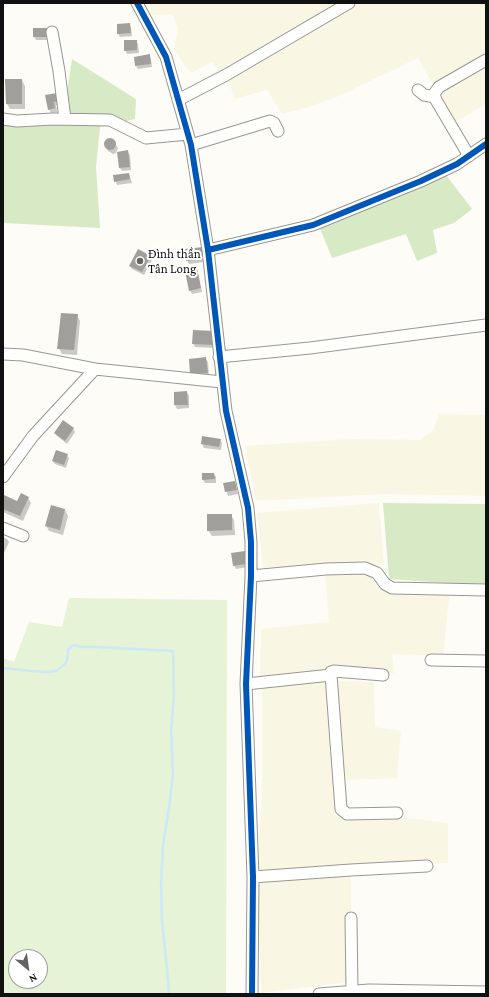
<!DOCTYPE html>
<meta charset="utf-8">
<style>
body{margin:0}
#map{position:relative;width:489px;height:997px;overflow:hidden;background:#fdfcf7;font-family:"Crimson Pro",serif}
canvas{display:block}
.frame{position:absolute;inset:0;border:4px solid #111;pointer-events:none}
.north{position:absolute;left:8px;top:949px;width:40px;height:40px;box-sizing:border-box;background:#fff;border:1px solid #a0a0a0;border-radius:50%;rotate:151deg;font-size:11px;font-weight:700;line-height:16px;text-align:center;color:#111}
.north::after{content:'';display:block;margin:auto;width:14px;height:18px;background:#646362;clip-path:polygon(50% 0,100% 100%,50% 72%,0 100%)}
</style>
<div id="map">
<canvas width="489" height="997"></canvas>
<div class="frame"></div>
<div class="north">N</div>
</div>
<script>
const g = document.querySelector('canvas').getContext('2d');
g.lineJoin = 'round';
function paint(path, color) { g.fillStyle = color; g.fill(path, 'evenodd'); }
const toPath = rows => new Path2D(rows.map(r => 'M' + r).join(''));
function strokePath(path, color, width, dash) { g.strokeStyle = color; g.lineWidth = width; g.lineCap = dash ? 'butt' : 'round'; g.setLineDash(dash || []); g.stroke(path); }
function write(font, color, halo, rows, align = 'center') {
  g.font = font + ' "Crimson Pro",serif'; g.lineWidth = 4; g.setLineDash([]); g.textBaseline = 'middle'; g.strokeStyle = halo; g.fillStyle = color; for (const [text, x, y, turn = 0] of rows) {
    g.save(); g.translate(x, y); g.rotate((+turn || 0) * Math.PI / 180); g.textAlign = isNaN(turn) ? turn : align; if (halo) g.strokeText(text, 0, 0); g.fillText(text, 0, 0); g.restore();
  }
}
paint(toPath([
 [147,3,343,3,221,75,212,62,191,73,174,50,178,28,172,14,153,16],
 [354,3,486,3,486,104,454,123,418,58,339,96,309,107,282,114,267,90,234,99,228,77],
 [439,414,486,415,486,496,382,494,256,501,245,446,351,439,420,440,433,430],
 [379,503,384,565,327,564,263,568,257,513],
 [325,573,373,573,386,591,450,590,443,656,392,654,394,673,335,673,260,677,261,629,329,622],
 [338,681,374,682,375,727,401,731,397,778,346,780,350,818,408,818,448,823,448,863,413,863,258,873,262,785,262,686],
 [351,873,351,982,261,993,258,882]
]), '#f9f7e4');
paint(toPath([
 [69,598,227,600,226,994,3,994,3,658,14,662,29,622,62,627],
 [16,957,40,957,40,981,16,981]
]), '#e7f3d7');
paint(toPath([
 [72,59,136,99,135,119,100,127,96,167,100,228,3,223,3,121,64,111],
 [443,171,472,209,454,223,433,230,437,253,417,261,406,234,332,258,319,226],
 [383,503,486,504,486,586,389,579]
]), '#d8eac5');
paint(toPath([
 [129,24,131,28,132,36,120,37,118,34],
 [34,29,56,40,36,40,34,37],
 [136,41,138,44,139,53,127,54,125,50],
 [149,56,151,59,152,67,138,69,136,66],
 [22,80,25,86,25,109,10,109,7,104],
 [47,96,59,98,60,105,56,105,57,112,51,113,49,109],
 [108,140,113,140,118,148,116,153,113,154,108,151,105,145],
 [128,152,130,155,131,170,122,171,120,168],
 [129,174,132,183,117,185,114,176],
 [202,248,204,262,189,264,187,260],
 [150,256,152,260,144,275,132,269,130,266],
 [196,269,198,273,202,292,192,294,190,290],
 [77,315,80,321,77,355,62,354,59,348],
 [213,332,214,348,195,347,193,343],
 [206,359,208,362,209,376,193,378],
 [187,392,189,396,189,408,177,409,175,405,175,393],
 [73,429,75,432,67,444,57,436,55,433],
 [203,437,220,440,222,443,221,450,204,448,202,444],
 [67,455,69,458,66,468,55,464,53,461],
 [214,474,216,477,216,483,205,483,203,480],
 [234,482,238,494,228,496,225,484],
 [5,497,18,502,28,498,31,503,23,521,3,512,3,500],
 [65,510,68,516,63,535,49,531,46,525],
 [231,515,234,520,235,535,212,536,208,530],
 [3,537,7,539,9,542,4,553],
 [244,552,246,555,248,567,236,569,234,565]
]), '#0003');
strokePath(toPath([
 [3,668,31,671,48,672,56,671,63,666,67,661,68,650,73,645,81,647,97,647,173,651,174,695,171,730,173,772,170,801,163,846,161,885,162,921,167,968,169,994]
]), '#cde8f7', 2.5);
paint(toPath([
 [130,23,131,33,117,34,117,24],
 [33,28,54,28,54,37,33,37],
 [124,40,137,40,137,50,124,51],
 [150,54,151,64,135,66,134,57],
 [5,79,22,79,22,104,6,104],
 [57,93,59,101,54,102,55,108,48,110,45,95],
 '104 144a6 6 0 1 1 12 0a6 6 0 1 1-12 0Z',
 [128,150,130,167,119,168,117,152],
 [129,173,130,179,114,182,113,175],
 [203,247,202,259,186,261,185,249],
 [138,249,151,256,142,272,129,266],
 [197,268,201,288,189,291,185,271],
 [61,313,78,314,74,350,57,349],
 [193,330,214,331,213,345,192,344],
 [206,357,208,373,190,375,189,359],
 [187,391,188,405,174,405,174,392],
 [63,420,74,428,65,441,54,433],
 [202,436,221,439,219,447,201,444],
 [56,450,68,454,64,465,52,461],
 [202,473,214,473,215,479,202,480],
 [235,481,237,490,225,492,223,483],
 [21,493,29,497,20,516,3,509,4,495,17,501],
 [51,505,65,509,60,530,45,526],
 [207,514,232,514,232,530,207,531],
 [245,551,246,564,233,566,231,553]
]), '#a19f9c');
const minor = toPath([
 [137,3,166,57,191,145,208,250,226,411,248,508,251,542,251,576,246,684,253,877,252,994],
 [52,32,59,71,65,119],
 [418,90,424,95,435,97],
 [178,100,226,75,349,3],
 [3,119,17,121,53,119,110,120,146,138,188,134],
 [191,145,270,121,274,123,278,131],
 [469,156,436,100,434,94,439,87,486,60],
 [208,250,313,225,421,181,457,164,486,144],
 [3,354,23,355,95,369,222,382],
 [219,357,310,348,486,325],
 [3,477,33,436,95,369],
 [3,528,23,536],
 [251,576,326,569,365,568,377,573,385,584,392,588,486,590],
 [431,660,486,661],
 [331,675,341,809,347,814,397,813],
 [246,684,331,675,331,672,334,671,383,675],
 [253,877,351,870,427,866],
 [351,918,352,991],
 [319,994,369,990,486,992]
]);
strokePath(minor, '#979795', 13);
strokePath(minor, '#fffffe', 11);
strokePath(toPath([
 [137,3,166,57,191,145,208,250,226,411,248,508,251,542,251,576,246,684,253,877,252,994],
 [208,250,313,225,421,181,457,164,486,144]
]), '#0057b8', 6);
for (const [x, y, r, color] of [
 [140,261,4,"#646362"]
]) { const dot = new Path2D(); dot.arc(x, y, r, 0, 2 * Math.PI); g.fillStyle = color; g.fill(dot); strokePath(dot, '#fff', 1.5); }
write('13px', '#111', '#fff', [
 ["Đình thần",148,254],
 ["Tân Long",148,269]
], 'left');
</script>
